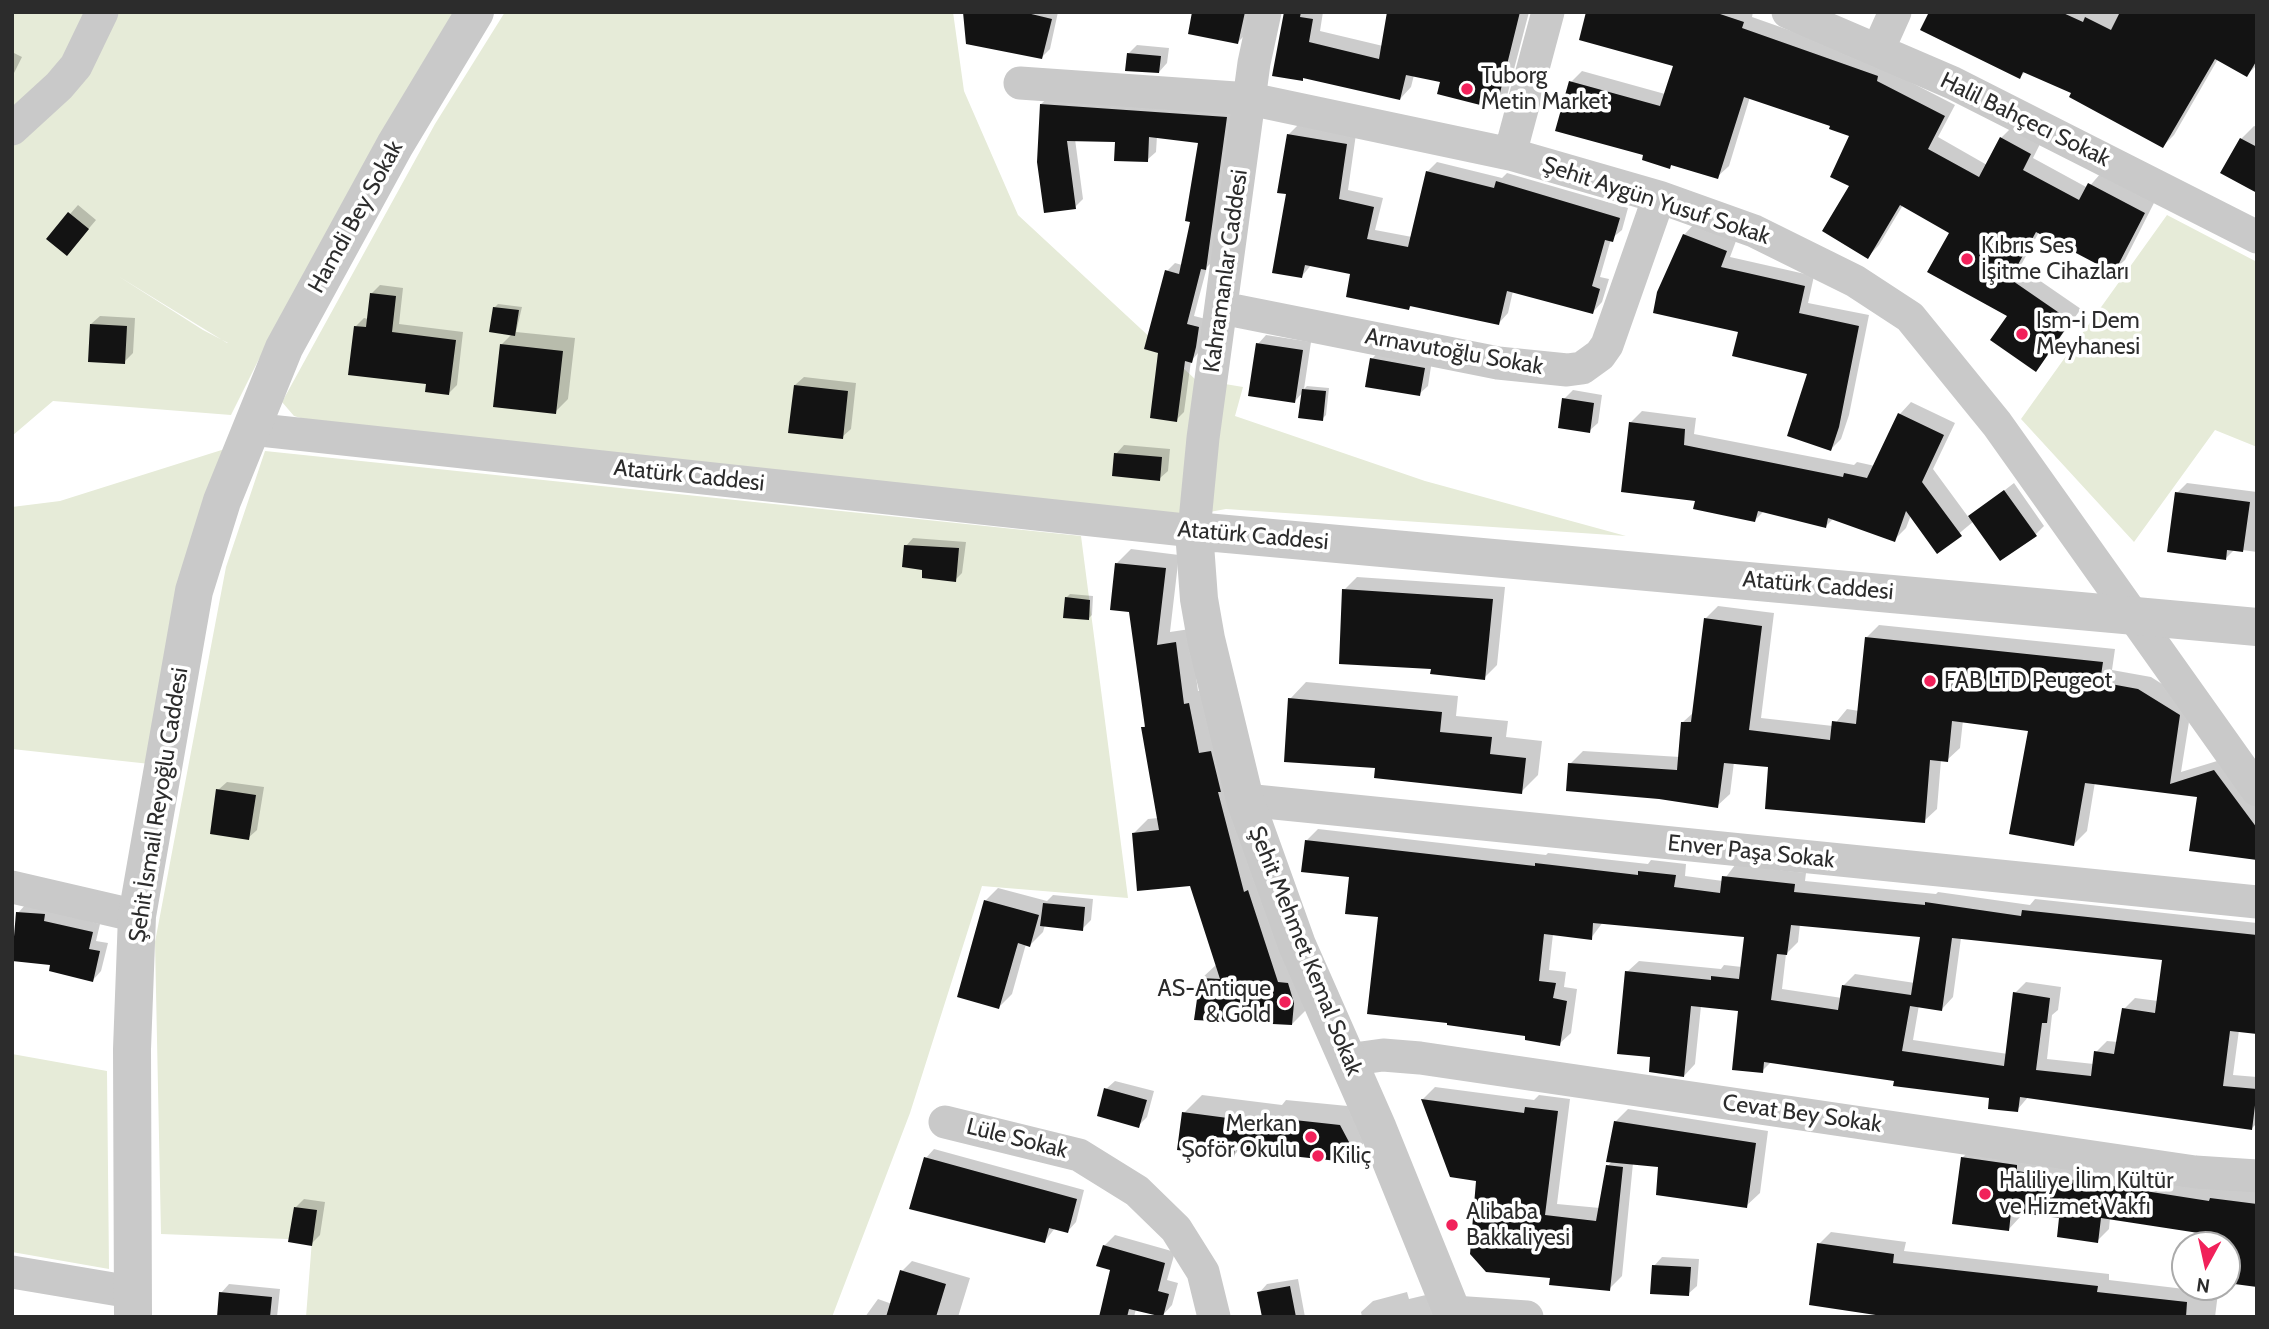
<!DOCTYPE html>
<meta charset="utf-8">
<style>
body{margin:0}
#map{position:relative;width:2269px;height:1329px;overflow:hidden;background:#fff;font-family:Cabin,sans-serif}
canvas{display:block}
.frame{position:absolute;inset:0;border:14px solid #2c2c2c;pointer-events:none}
.north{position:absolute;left:2171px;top:1231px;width:70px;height:70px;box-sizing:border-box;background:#fff;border:2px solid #ababab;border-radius:50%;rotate:188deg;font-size:19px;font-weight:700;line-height:28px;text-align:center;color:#2c2c2c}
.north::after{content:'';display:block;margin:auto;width:24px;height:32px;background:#f1215a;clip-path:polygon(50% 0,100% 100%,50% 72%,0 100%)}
</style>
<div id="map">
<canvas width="2269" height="1329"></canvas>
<div class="frame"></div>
<div class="north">N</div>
</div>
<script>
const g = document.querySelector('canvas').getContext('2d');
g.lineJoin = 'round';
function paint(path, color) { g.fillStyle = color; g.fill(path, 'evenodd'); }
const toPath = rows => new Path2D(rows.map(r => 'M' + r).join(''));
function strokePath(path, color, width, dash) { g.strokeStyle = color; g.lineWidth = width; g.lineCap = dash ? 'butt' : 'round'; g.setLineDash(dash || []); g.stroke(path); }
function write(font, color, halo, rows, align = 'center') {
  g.font = font + ' Cabin,sans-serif'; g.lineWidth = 7; g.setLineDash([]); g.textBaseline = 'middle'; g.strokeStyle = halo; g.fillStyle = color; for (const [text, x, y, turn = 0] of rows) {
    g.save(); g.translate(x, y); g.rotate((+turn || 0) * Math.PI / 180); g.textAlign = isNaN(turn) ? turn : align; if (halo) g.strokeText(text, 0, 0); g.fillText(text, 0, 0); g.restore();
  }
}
paint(toPath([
 [12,12,457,12,258,361,231,415,53,401,12,436],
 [118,276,227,343,228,343,203,330],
 [505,12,953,12,964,91,1018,215,1195,379,1243,387,1235,416,1425,481,1626,536,1226,509,1182,517,321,424,294,416,282,402,435,124],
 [2167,215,2257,262,2257,447,2215,430,2134,542,2021,419],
 [228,448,150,764,12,749,12,507,60,501],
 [265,451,1081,536,1128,898,982,886,910,1113,832,1317,306,1317,312,1240,161,1234,155,942,226,567],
 [12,1054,107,1071,109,1269,12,1252]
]), '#e6ebd8');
paint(toPath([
 [964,12,1058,12,1050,49,1042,57],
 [1194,12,1254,12,1250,30,1238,42],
 [1285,12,1323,12,1320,31,1383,46,1389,12,1529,12,1507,96,1495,107,1442,81,1414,75,1411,87,1400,99,1305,76,1302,79],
 [1588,12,1753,12,1752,17,1888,65,1887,70,1955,105,1938,137,1987,165,2001,138,2012,127,2041,142,2033,158,2088,188,2101,173,2155,201,2125,260,2113,271,2039,232,2020,267,2081,309,2036,370,2010,315,1951,232,1903,205,1879,245,1868,257,1852,135,1833,125,1750,97,1729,166,1717,177,1673,164,1669,167,1646,154,1571,82,1582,71,1665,94,1675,65],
 [1931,12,2257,12,2257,65,2247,75,2218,59,2174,135,2163,146,2073,92,2026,71,2020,77],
 [1137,45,1169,48,1167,63,1159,72,1129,53],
 [12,52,22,57,12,77],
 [1050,96,1235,109,1214,260,1207,267,1194,316,1206,319,1199,352,1191,361,1184,412,1176,420,1167,271,1175,263,1182,265,1192,220,1200,141,1157,136,1156,152,1147,160,1117,141,1075,139,1083,199,1075,207,1041,104],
 [1298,125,1356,134,1348,190,1383,198,1375,230,1412,237,1427,172,1437,162,1502,178,1507,173,1628,208,1622,230,1611,239,1600,277,1609,279,1602,302,1593,312,1513,291,1508,313,1499,323,1413,304,1409,308,1352,273,1312,264,1302,276,1288,193,1288,135],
 [2254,126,2257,127,2257,191,2241,139],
 [78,205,96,220,75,245,48,239],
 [1694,224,1736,241,1730,257,1814,276,1808,303,1869,315,1849,415,1841,439,1831,449,1810,373,1740,330,1684,235],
 [380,285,403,288,399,324,463,332,457,385,449,393,428,383,356,326,364,318,368,319,371,294],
 [498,304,522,307,516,332,575,338,568,399,555,412,501,345,513,333,494,308],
 [100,316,135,318,133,353,124,362,91,324],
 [1266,335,1311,342,1304,389,1307,386,1329,388,1326,415,1322,419,1303,392,1295,401,1258,344],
 [1380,350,1432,360,1428,386,1419,394,1372,359],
 [804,377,856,383,851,429,842,437,795,385],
 [1573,390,1602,395,1598,423,1589,431,1564,399],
 [1911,402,1955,423,1933,469,1969,518,2014,483,2044,526,2036,534,1974,521,1938,551,1911,515,1906,528,1894,540,1834,518,1826,526,1764,511,1755,520,1697,499,1630,423,1642,411,1696,418,1694,434,1854,465,1857,462,1875,466,1900,414],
 [1124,445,1170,449,1168,471,1159,479,1116,454],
 [2187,483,2257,492,2257,552,2235,549,2225,559,2177,493],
 [913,538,966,542,962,573,955,580,924,568,906,546],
 [1131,549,1179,555,1170,632,1190,629,1198,691,1202,690,1306,1010,1292,1024,1202,978,1217,964,1191,884,1134,833,1148,819,1158,818,1143,728,1146,724,1131,611,1117,563],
 [1357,577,1505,587,1497,665,1484,678,1432,667,1344,590],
 [1070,594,1093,596,1092,615,1088,619,1066,598],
 [1718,606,1774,613,1761,718,1833,726,1847,709,1859,711,1866,638,1879,625,2115,649,2112,670,2151,677,2192,703,2181,772,2227,758,2257,798,2257,859,2199,795,2095,782,2087,831,2074,844,2030,729,1963,720,1960,748,1947,760,1941,760,1937,809,1924,821,1770,766,1734,762,1730,794,1717,806,1570,764,1583,751,1680,757,1683,722,1694,712,1705,619],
 [1306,682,1458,696,1456,716,1508,721,1506,737,1542,741,1538,775,1521,792,1290,699],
 [227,782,264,787,257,830,248,838,218,790],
 [1318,829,1546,855,1548,853,1648,864,1651,860,1686,864,1685,876,1723,881,1735,865,1806,873,1805,881,1936,894,1938,892,2030,905,2035,899,2257,923,2257,1032,2239,1030,2233,1075,2257,1077,2257,1123,2252,1128,2029,1096,2017,1110,1991,1096,1896,1080,1772,1061,1762,1071,1740,1010,1701,1006,1695,1064,1684,1076,1652,1056,1627,972,1639,961,1721,969,1724,965,1742,967,1746,935,1603,922,1591,938,1553,934,1549,970,1566,972,1564,987,1577,989,1571,1033,1559,1044,1527,1035,1380,916,1351,876,1307,840],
 [1800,924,1922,936,1915,983,1855,974,1844,985,1842,998,1782,989,1786,954,1798,942],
 [1961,938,2164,959,2158,1001,2135,998,2124,1009,2118,1042,2107,1041,2096,1052,2094,1064,2047,1059,2052,1015,2058,1010,2061,987,2026,982,2015,993,2008,1054,1913,1040,1919,1005,1942,1009,1953,997],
 [998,888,1047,901,1053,895,1093,899,1091,920,1082,929,1045,925,1043,932,1030,945,1026,944,1012,994,999,1007,985,901],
 [26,904,100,924,96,941,108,943,101,971,93,980,18,913],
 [1115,1081,1154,1091,1147,1117,1138,1126,1106,1089],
 [1435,1087,1534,1100,1539,1095,1570,1099,1557,1204,1600,1208,1608,1166,1612,1161,1615,1122,1628,1109,1768,1131,1760,1193,1746,1206,1660,1165,1633,1163,1622,1276,1609,1289,1552,1276,1478,1179,1451,1175,1423,1099],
 [1202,1095,1282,1105,1286,1100,1358,1107,1365,1142,1347,1160,1240,1149,1234,1155,1184,1113],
 [1974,1146,2257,1191,2257,1285,2227,1281,2227,1245,2205,1245,2207,1232,2110,1218,2109,1229,2097,1241,2061,1217,2021,1211,2020,1217,2008,1230,1962,1158],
 [934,1149,1084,1190,1076,1222,1068,1231,1055,1228,1045,1241,926,1158],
 [304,1199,325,1202,320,1235,311,1244,296,1207],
 [1831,1232,1906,1242,1904,1251,2109,1274,2109,1280,2218,1293,2215,1317,1901,1317,1819,1244],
 [1115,1235,1175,1252,1167,1280,1178,1283,1172,1305,1162,1316,1136,1309,1134,1317,1100,1317,1112,1269,1104,1246],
 [1662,1257,1699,1259,1697,1286,1688,1294,1654,1266],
 [912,1261,970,1278,958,1317,865,1317,878,1299,892,1304,902,1271],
 [1298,1279,1305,1317,1263,1317,1259,1293,1267,1284],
 [229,1284,280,1289,277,1317,219,1317,221,1293],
 [1407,1292,1409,1299,1430,1294,1436,1317,1362,1317,1361,1312,1373,1301]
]), '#0003');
paint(toPath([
 [963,12,1023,12,1052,19,1042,59,966,44],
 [1192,12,1245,12,1238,44,1188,34],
 [1284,12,1301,12,1300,17,1313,19,1309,42,1379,59,1387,12,1520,12,1496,109,1437,94,1440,82,1406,75,1400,100,1303,78,1303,81,1272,76],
 [1586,12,1714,12,1744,22,1742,28,1878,76,1877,81,1945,116,1928,149,1979,177,2000,137,2031,154,2023,170,2079,200,2088,183,2145,213,2114,273,2036,232,2010,279,2071,321,2036,372,1990,340,2007,316,1927,272,1949,233,1900,205,1868,259,1822,231,1849,186,1830,177,1849,136,1829,129,1830,126,1744,97,1718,179,1671,165,1670,169,1642,160,1643,155,1555,131,1569,81,1660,106,1673,66,1579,40],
 [1929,12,2061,12,2083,22,2085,17,2111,30,2120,12,2257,12,2257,60,2247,77,2215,59,2163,148,2069,97,2071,93,2023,72,2020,79,1920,30],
 [1127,53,1161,56,1159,73,1125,71],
 [1040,104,1227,117,1206,270,1201,269,1187,324,1199,327,1196,347,1192,363,1185,361,1177,422,1150,418,1158,353,1144,349,1165,270,1179,274,1190,222,1185,221,1198,143,1149,137,1148,162,1114,161,1115,142,1067,141,1076,209,1044,213,1037,162],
 [1287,134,1347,144,1339,199,1374,207,1367,239,1408,247,1426,171,1494,188,1496,181,1620,218,1613,242,1605,240,1592,286,1600,289,1593,314,1507,291,1499,325,1410,306,1409,310,1346,297,1350,274,1305,265,1302,278,1272,273,1286,194,1277,193],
 [2240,138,2257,147,2257,193,2220,173],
 [68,212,89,229,67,256,46,239],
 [1683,234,1727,251,1721,267,1805,286,1799,313,1859,326,1839,427,1831,451,1787,436,1807,374,1732,356,1738,332,1653,313,1657,292],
 [370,293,396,296,392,332,456,340,449,395,425,392,426,384,348,375,354,326,366,327],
 [493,307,519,310,515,336,489,332],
 [90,324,127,326,125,364,88,362],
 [1256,343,1303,350,1295,403,1248,396],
 [500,344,563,351,556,414,493,407],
 [1370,358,1425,368,1420,396,1365,387],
 [794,385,848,391,843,439,788,433],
 [1302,389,1326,391,1323,421,1298,418],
 [1562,398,1594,403,1590,433,1558,428],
 [1898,413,1944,435,1922,482,1962,536,1937,554,1906,511,1895,542,1828,518,1826,528,1758,511,1755,522,1693,509,1695,501,1621,492,1629,422,1685,429,1684,445,1843,477,1844,473,1867,478],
 [1114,453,1162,457,1160,481,1112,476],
 [2004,490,2037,536,2000,561,1968,516],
 [2175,492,2250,502,2243,552,2227,550,2226,560,2167,552],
 [904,545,959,548,956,582,922,578,922,570,902,567],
 [1115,563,1166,568,1157,645,1176,642,1184,704,1189,703,1199,753,1211,751,1221,792,1218,792,1244,892,1248,890,1278,982,1288,983,1294,1003,1292,1025,1194,1020,1200,978,1220,979,1190,886,1137,891,1132,833,1159,830,1141,727,1145,727,1129,612,1110,610],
 [1342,589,1493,599,1485,680,1430,674,1431,669,1339,664],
 [1065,597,1090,600,1089,620,1063,618],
 [1704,618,1762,626,1749,730,1830,740,1832,721,1856,724,1865,637,2103,662,2100,682,2138,689,2180,715,2170,784,2214,770,2257,828,2257,860,2189,851,2197,797,2085,783,2074,846,2009,834,2028,731,1952,721,1948,762,1930,760,1925,823,1765,809,1768,767,1724,763,1718,808,1659,799,1566,791,1568,763,1677,770,1681,722,1691,722],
 [1288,698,1442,712,1440,732,1492,737,1490,754,1526,758,1522,794,1374,778,1375,768,1284,762],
 [216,789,256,795,249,840,210,834],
 [1305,840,1535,866,1535,863,1638,875,1638,871,1676,875,1674,887,1720,893,1722,876,1795,884,1794,892,1925,905,1925,902,2021,916,2022,910,2257,935,2257,1034,2230,1031,2223,1086,2257,1089,2252,1130,2020,1097,2018,1112,1988,1109,1989,1098,1893,1086,1894,1081,1764,1062,1763,1073,1732,1070,1738,1011,1691,1006,1684,1077,1649,1072,1650,1057,1617,1054,1625,971,1711,980,1711,976,1739,979,1744,937,1593,923,1592,940,1544,934,1539,981,1556,983,1553,998,1567,1001,1560,1046,1525,1040,1525,1036,1447,1025,1447,1023,1367,1014,1378,917,1345,914,1349,877,1301,872],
 [1791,925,1920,937,1911,995,1842,985,1838,1010,1771,1000,1777,954,1787,955],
 [1952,938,2162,960,2155,1013,2122,1008,2114,1054,2094,1051,2091,1076,2036,1070,2042,1023,2047,1023,2050,998,2013,992,2004,1066,1902,1051,1910,1006,1942,1011],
 [984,900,1039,915,1030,947,1018,943,999,1009,957,997],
 [1043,903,1085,907,1083,931,1040,926],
 [16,912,45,914,44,921,93,932,89,949,100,951,93,982,49,971,50,965,12,961],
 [1104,1088,1147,1100,1139,1128,1097,1116],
 [1421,1099,1524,1113,1525,1107,1558,1111,1545,1215,1596,1221,1606,1165,1623,1167,1610,1291,1549,1285,1550,1278,1486,1272,1470,1254,1476,1181,1450,1177],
 [1182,1112,1266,1123,1267,1117,1340,1125,1349,1142,1347,1162,1235,1150,1234,1157,1177,1150],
 [1614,1121,1756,1143,1747,1208,1656,1195,1658,1167,1606,1162],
 [924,1157,1077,1199,1068,1233,1049,1228,1045,1243,909,1209],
 [1961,1157,2017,1165,2017,1171,2209,1201,2210,1198,2257,1204,2257,1287,2227,1283,2227,1245,2203,1245,2205,1234,2101,1218,2098,1243,2057,1237,2059,1218,2011,1212,2009,1231,1952,1224],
 [294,1207,317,1210,312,1246,288,1242],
 [1817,1243,1894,1254,1893,1263,2098,1286,2097,1292,2187,1302,2186,1317,1889,1317,1809,1305],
 [1103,1245,1165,1263,1158,1291,1169,1294,1163,1317,1129,1309,1127,1317,1099,1317,1110,1270,1096,1266],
 [1652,1265,1691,1267,1689,1296,1650,1294],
 [900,1270,946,1284,936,1317,886,1317],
 [1290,1286,1296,1317,1262,1317,1257,1292],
 [219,1292,272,1297,270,1317,217,1317]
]), '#131313');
strokePath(toPath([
 [1788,12,1953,83,2257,237],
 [1878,50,1895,12],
 [1020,83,1250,99,1510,154,1659,197,1754,231,1855,281,1910,317,1997,424,2257,790],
 [12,129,59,86,76,66,102,12],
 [1510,154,1548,12],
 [1222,308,1498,363,1567,370,1582,368,1600,355,1607,345,1659,197],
 [251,429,1194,531,1203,438,1254,63,1265,12],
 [1245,800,2257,902],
 [12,887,137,916],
 [1347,1060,1383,1055,1420,1058,2195,1172,2257,1176],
 [945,1122,1079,1155,1137,1191,1176,1229,1203,1272,1214,1317],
 [12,1272,131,1292],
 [1453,1312,1527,1317]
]), '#c9c9c9', 33);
strokePath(toPath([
 [133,1317,132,1049,137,916,194,591,222,501,284,348,395,145,475,12],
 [1454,1317,1378,1129,1297,945,1245,800,1206,639,1199,599,1194,531,2257,627]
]), '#c9c9c9', 38);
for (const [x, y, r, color] of [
 [1467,89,7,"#f1215a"],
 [1967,259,7,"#f1215a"],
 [2022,334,7,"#f1215a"],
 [1930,681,7,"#f1215a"],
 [1285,1002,7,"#f1215a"],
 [1311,1137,7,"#f1215a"],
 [1318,1156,7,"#f1215a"],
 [1985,1194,7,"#f1215a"],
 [1452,1225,7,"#f1215a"]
]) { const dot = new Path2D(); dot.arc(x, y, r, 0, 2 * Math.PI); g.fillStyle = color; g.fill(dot); strokePath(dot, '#fff', 2.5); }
write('23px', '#2c2c2c', '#fff', [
 ["Tuborg",1481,76],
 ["Metin Market",1481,102],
 ["Kıbrıs Ses",1981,246],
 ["İşitme Cihazları",1981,272],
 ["Ism-i Dem",2036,321],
 ["Meyhanesi",2036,347],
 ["FAB LTD Peugeot",1944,681],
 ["AS-Antique",1271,989,"right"],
 ["& Gold",1271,1015,"right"],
 ["Merkan",1297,1124,"right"],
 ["Şoför Okulu",1297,1150,"right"],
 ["Kiliç",1332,1156],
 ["Haliliye İlim Kültür",1999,1181],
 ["ve Hizmet Vakfı",1999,1207],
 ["Alibaba",1466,1212],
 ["Bakkaliyesi",1466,1238]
], 'left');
write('23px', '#2c2c2c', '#fff', [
 ["Halil Bahçecı Sokak",2025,120,26],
 ["Şehit Aygün Yusuf Sokak",1656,201,18],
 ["Hamdi Bey Sokak",356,217,-61],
 ["Kahramanlar Caddesi",1226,271,-82],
 ["Arnavutoğlu Sokak",1454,352,10],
 ["Atatürk Caddesi",689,476,6],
 ["Atatürk Caddesi",1253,536,5],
 ["Atatürk Caddesi",1818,586,5],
 ["Şehit İsmail Reyoğlu Caddesi",159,805,-81],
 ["Enver Paşa Sokak",1751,852,6],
 ["Şehit Mehmet Kemal Sokak",1305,951,68],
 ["Cevat Bey Sokak",1802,1114,8],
 ["Lüle Sokak",1017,1139,14]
]);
</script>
